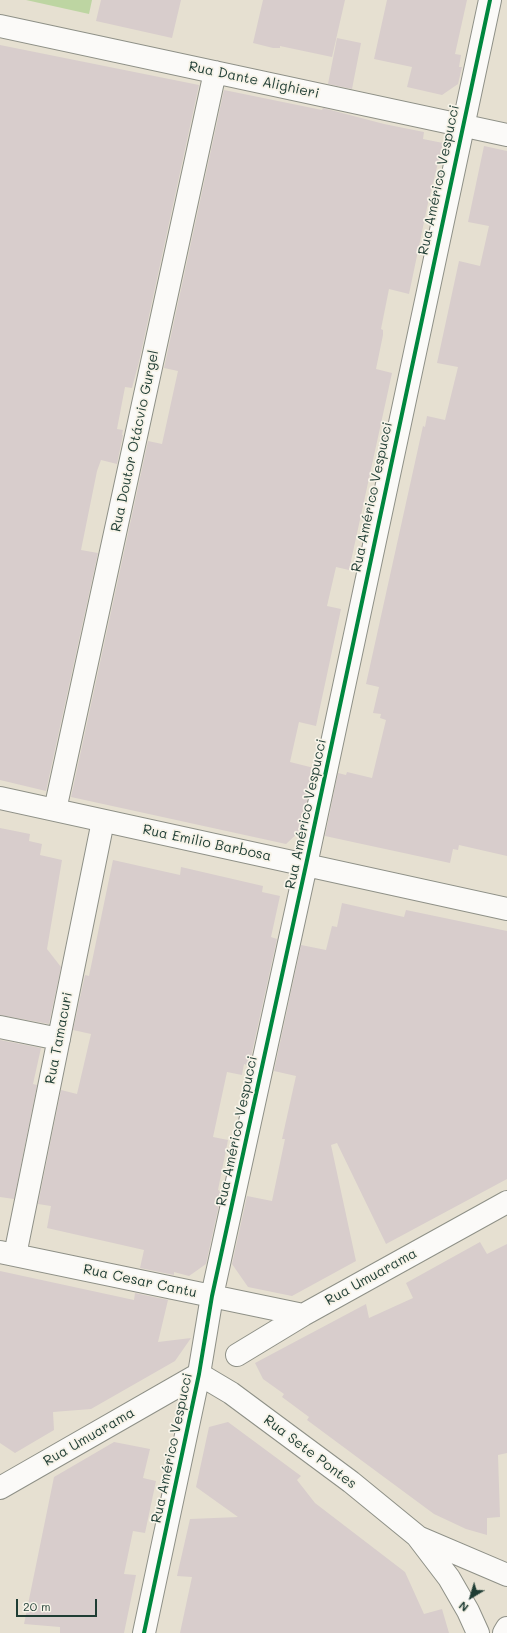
<!DOCTYPE html>
<meta charset="utf-8">
<style>
body{margin:0}
#map{position:relative;width:507px;height:1633px;overflow:hidden;background:#e6e0d1;font-family:Mali,sans-serif}
canvas{display:block}
.north{position:absolute;left:451px;top:1577px;width:40px;height:40px;-webkit-text-stroke:3px #f7f3e8;paint-order:stroke;rotate:218deg;font-size:11px;font-weight:700;line-height:16px;text-align:center;color:#1f3d34}
.north::after{content:'';display:block;margin:auto;width:14px;height:18px;background:#1f3d34;clip-path:polygon(50% 0,100% 100%,50% 72%,0 100%)}
.scale{position:absolute;left:16px;top:1599px;width:81px;height:18px;box-sizing:border-box;border:2px solid #1f3d34;border-top:0;padding-left:5px;font-size:12px;line-height:14px;white-space:nowrap;color:#1f3d34;-webkit-text-stroke:3px #f7f3e8;paint-order:stroke}
</style>
<div id="map">
<canvas width="507" height="1633"></canvas>
<div class="north">N</div>
<div class="scale">20 m</div>
</div>
<script>
const g = document.querySelector('canvas').getContext('2d');
g.lineJoin = 'round';
function paint(path, color) { g.fillStyle = color; g.fill(path, 'evenodd'); }
const toPath = rows => new Path2D(rows.map(r => 'M' + r).join(''));
function strokePath(path, color, width, dash) { g.strokeStyle = color; g.lineWidth = width; g.lineCap = dash ? 'butt' : 'round'; g.setLineDash(dash || []); g.stroke(path); }
function write(font, color, halo, rows, align = 'center') {
  g.font = font + ' Mali,sans-serif'; g.lineWidth = 3.5; g.setLineDash([]); g.textBaseline = 'middle'; g.strokeStyle = halo; g.fillStyle = color; for (const [text, x, y, turn = 0] of rows) {
    g.save(); g.translate(x, y); g.rotate((+turn || 0) * Math.PI / 180); g.textAlign = isNaN(turn) ? turn : align; if (halo) g.strokeText(text, 0, 0); g.fillText(text, 0, 0); g.restore();
  }
}
paint(toPath([
 [26,0,92,0,89,14]
]), '#bdd5a2');
paint(toPath([
 [101,0,181,0,172,38,96,21],
 [263,0,345,0,332,57,280,46,280,48,273,48,253,43],
 [387,0,467,0,455,54,461,55,459,67,462,67,458,84,442,95,407,87,412,67,374,59],
 [337,38,361,43,352,89,328,84],
 [0,45,199,85,139,362,132,388,125,387,117,429,123,430,122,435,123,435,117,464,101,460,97,471,81,550,98,553,46,791,0,780],
 [224,90,322,110,323,108,384,124,424,132,423,139,443,143,428,203,409,294,389,289,381,329,383,330,383,335,376,369,392,373,349,570,336,567,327,606,341,609,316,726,299,722,290,762,314,768,301,830,286,844,71,797,148,441,162,444,178,371,164,368],
 [484,146,507,151,507,856,459,845,458,850,453,849,450,863,325,836,338,773,346,775,347,772,372,778,386,720,380,718,381,714,373,713,379,687,366,684,423,426,425,427,427,416,445,420,458,367,437,363,459,261,480,266,489,226,468,222],
 [0,828,30,834,29,841,42,844,40,855,62,860,47,949,61,967,49,1024,0,1015],
 [113,860,180,875,181,867,263,886,262,892,280,896,271,937,277,939,249,1066,244,1064,242,1075,227,1072,213,1137,228,1140,218,1190,222,1191,206,1264,189,1276,174,1272,174,1275,140,1268,144,1250,47,1228,51,1206,38,1204,61,1090,77,1094,91,1034,73,1030,85,975,89,976],
 [342,903,404,917,406,910,507,931,507,1179,386,1244,337,1143,331,1145,356,1261,292,1296,248,1287,232,1264,247,1196,272,1201,285,1139,282,1139,296,1076,274,1071,301,945,326,950,332,926,337,927],
 [0,1040,41,1048,33,1084,37,1085,14,1199,0,1197],
 [480,1242,487,1254,507,1244,507,1453,498,1455,500,1517,487,1518,487,1535,466,1529,434,1514,365,1463,307,1420,309,1417,282,1397,284,1394,263,1379,255,1363,366,1304,369,1318,413,1298,406,1283],
 [0,1271,134,1300,135,1293,168,1300,158,1342,191,1338,175,1361,91,1409,53,1412,54,1430,15,1453,0,1443],
 [228,1422,301,1476,297,1480,315,1503,405,1572,424,1614,442,1609,449,1633,180,1633,192,1577,177,1576,190,1519,238,1517,196,1487,209,1427],
 [114,1442,150,1449,143,1478,156,1481,145,1533,133,1531,124,1574,136,1575,124,1633,60,1633,60,1627,24,1624,54,1477]
]), '#d8cdcc');
const minor = toPath([
 [0,26,507,135],
 [0,798,507,909],
 [55,810,215,72],
 [0,1027,59,1039],
 [0,1252,303,1315],
 [15,1255,103,821],
 [237,1355,303,1315,507,1202],
 [199,1374,231,1393,351,1482,417,1536,449,1578,468,1611,478,1633],
 [0,1488,199,1374],
 [418,1537,507,1575],
 [144,1633,199,1374,212,1296,306,865,490,0],
 [504,1633,507,1628]
]);
strokePath(minor, '#8e9087', 24);
strokePath(minor, '#fbfaf8', 22);
strokePath(toPath([
 [144,1633,199,1374,212,1296,306,865,490,0]
]), '#00873e', 4);
write('14px', '#1f3d34', '#f7f3e8', [
 ["Rua Dante Alighieri",254,80,12],
 ["Rua Américo Vespucci",439,180,-78],
 ["Rua Doutor Otácvio Gurgel",135,441,-78],
 ["Rua Américo Vespucci",372,497,-78],
 ["Rua Américo Vespucci",306,814,-78],
 ["Rua Emilio Barbosa",207,843,12],
 ["Rua Tamacuri",59,1038,-79],
 ["Rua Américo Vespucci",237,1131,-78],
 ["Rua Umuarama",371,1277,-29],
 ["Rua Cesar Cantu",140,1281,12],
 ["Rua Umuarama",89,1437,-30],
 ["Rua Américo Vespucci",172,1448,-78],
 ["Rua Sete Pontes",310,1452,37]
]);
</script>
